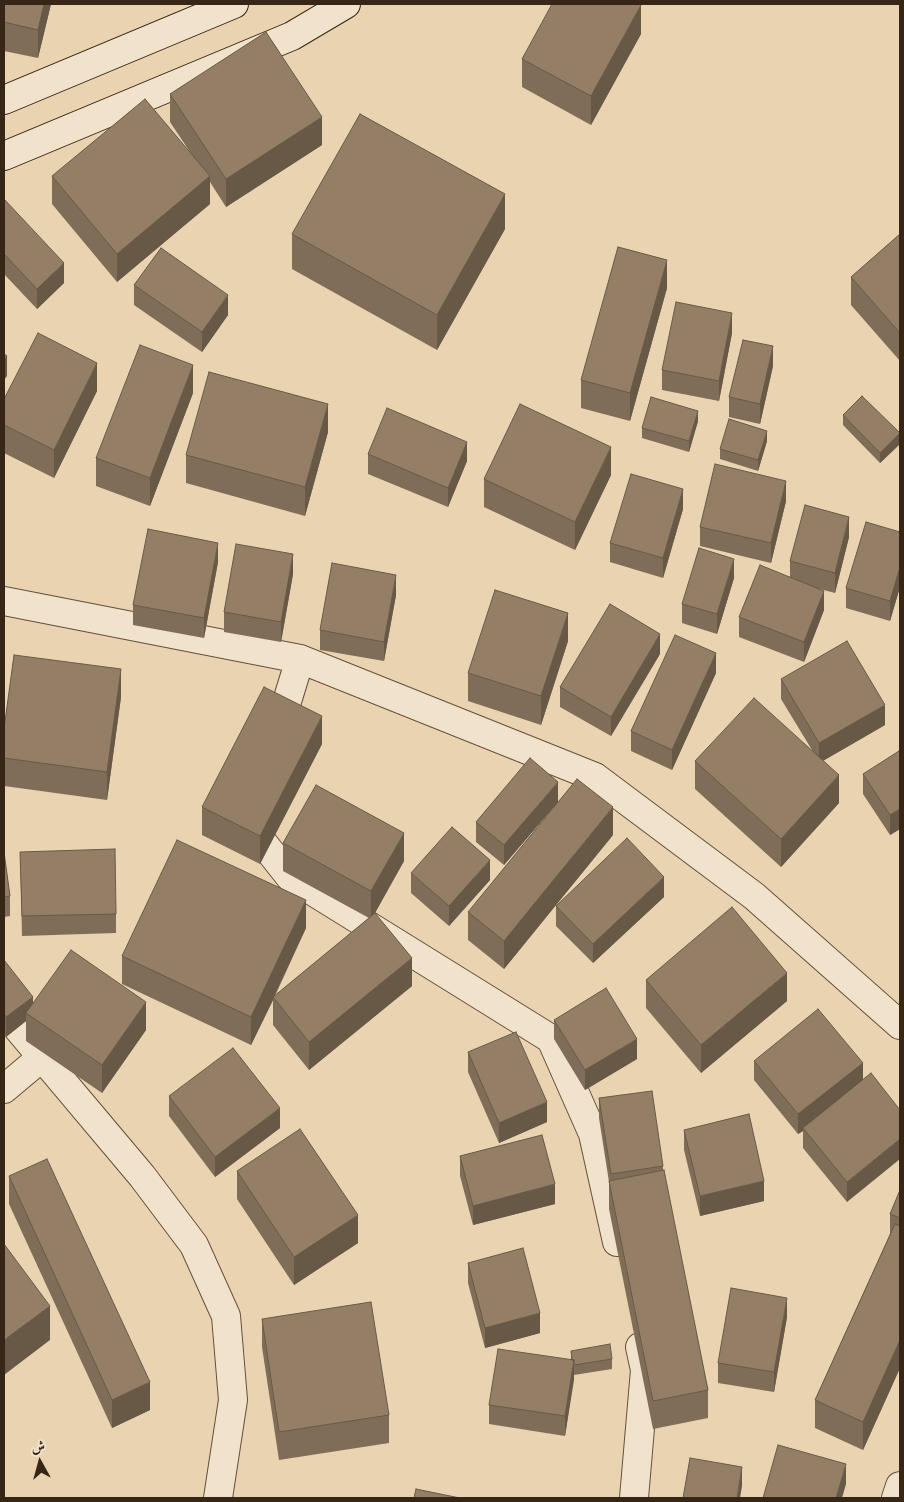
<!DOCTYPE html>
<meta charset="utf-8">
<style>
body{margin:0}
#map{position:relative;width:904px;height:1502px;overflow:hidden;background:#e9d3b1;font-family:Cardo,Amiri,serif}
canvas{display:block}
.frame{position:absolute;inset:0;border:5px solid #372515;pointer-events:none}
.north{position:absolute;left:15px;top:1437px;width:50px;height:50px;-webkit-text-stroke:4px #f1e2cc;paint-order:stroke;rotate:353deg;font-size:14px;font-weight:700;line-height:20px;text-align:center;color:#372515}
.north::after{content:'';display:block;margin:auto;width:18px;height:22px;background:#372515;clip-path:polygon(50% 0,100% 100%,50% 72%,0 100%)}
</style>
<div id="map">
<canvas width="904" height="1502"></canvas>
<div class="frame"></div>
<div class="north">ش</div>
</div>
<script>
const g = document.querySelector('canvas').getContext('2d');
g.lineJoin = 'round';
const toPath = rows => new Path2D(rows.map(r => 'M' + r).join(''));
function strokePath(path, color, width, dash) { g.strokeStyle = color; g.lineWidth = width; g.lineCap = dash ? 'butt' : 'round'; g.setLineDash(dash || []); g.stroke(path); }
function paint(path, color) { g.fillStyle = color; g.fill(path, 'evenodd'); }
const street = toPath([
 [4,601,300,659,595,777,754,896,900,1025],
 [277,734,300,659],
 [251,819,249,825,290,877,551,1039,593,1134,617,1242],
 [4,1012,142,1176,194,1245,226,1316,233,1400,218,1498],
 [4,1089,41,1058],
 [634,1498,645,1370,640,1347],
 [896,1498,900,1486]
]);
const secondary = toPath([
 [4,100,234,4],
 [4,156,292,36,346,4]
]);
strokePath(street, '#64503c', 30);
strokePath(secondary, '#372515', 30);
strokePath(street, '#f1e2cc', 28);
strokePath(secondary, '#f1e2cc', 28);
paint(toPath([
 [4,4,51,4,38,58,4,51],
 [641,34,591,125,522,87,522,59],
 [170,94,322,145,226,207,210,182,210,204,117,282,52,204,52,176,194,158,170,122],
 [4,199,64,283,37,309,4,274],
 [505,229,437,350,292,269,292,234],
 [900,234,900,361,851,305,851,277],
 [134,285,228,315,202,352,134,305],
 [667,288,630,421,581,408,581,380],
 [732,333,719,401,662,390,662,370],
 [773,366,760,424,729,417,729,397],
 [97,391,54,478,4,453,4,399],
 [193,393,150,506,96,486,96,458],
 [843,415,900,444,880,463,843,425],
 [698,421,689,452,642,438,642,428],
 [328,432,305,516,186,483,186,455],
 [767,441,758,471,720,459,720,449],
 [368,454,467,461,448,507,368,474],
 [611,475,575,550,484,507,484,479],
 [786,501,771,563,700,546,700,527],
 [683,509,663,578,610,562,610,543],
 [900,532,900,587,890,621,846,608,846,588],
 [849,537,835,593,820,589,824,610,804,662,739,637,739,617,790,577,790,561],
 [218,562,204,638,133,625,133,605],
 [293,574,281,642,224,632,224,612],
 [734,578,717,634,682,623,682,604],
 [396,595,384,661,320,650,320,630],
 [568,641,541,725,468,701,468,673],
 [660,654,611,736,560,707,560,687],
 [716,673,672,770,631,751,631,731],
 [781,679,885,725,823,761,839,803,781,867,695,789,695,761,812,750,781,699],
 [121,697,107,800,4,786,4,729],
 [322,744,260,864,202,835,202,807],
 [900,754,900,829,890,835,863,794,863,774],
 [558,802,504,865,476,842,476,822],
 [613,835,504,969,468,940,468,912],
 [283,843,404,861,375,913,412,986,309,1070,273,1025,273,1000,251,1045,122,984,122,956,306,928,275,996,369,918,283,871],
 [4,852,10,896,10,916,4,917],
 [20,852,116,914,116,933,22,936],
 [411,873,490,880,449,926,411,893],
 [664,897,593,963,556,926,556,906],
 [4,960,33,1004,146,1030,102,1093,26,1041,26,1021,6,1037,4,1033],
 [646,980,787,1001,701,1073,646,1008],
 [554,1020,637,1059,585,1090,554,1039],
 [468,1052,547,1122,499,1143,468,1072],
 [754,1061,863,1063,847,1202,803,1148,803,1131,798,1134,754,1080],
 [169,1096,280,1128,215,1177,169,1116],
 [599,1098,663,1166,663,1170,708,1390,708,1418,653,1429,609,1209,609,1182,599,1118],
 [684,1130,764,1201,700,1216,684,1150],
 [460,1156,555,1204,473,1225,460,1176],
 [237,1171,358,1243,294,1285,237,1199],
 [9,1176,150,1410,112,1428,9,1204],
 [900,1190,900,1368,863,1450,815,1428,815,1400,890,1234,890,1214],
 [468,1263,540,1333,485,1348,468,1283],
 [787,1317,774,1392,718,1383,718,1363],
 [262,1319,389,1415,389,1443,279,1460,262,1347],
 [571,1351,612,1359,612,1369,574,1375,565,1436,489,1424,489,1405,571,1360]
]), '#7f6d58');
paint(toPath([
 [44,4,51,4,38,58,38,30],
 [641,5,641,34,591,125,591,96],
 [322,117,322,145,226,207,226,179],
 [210,176,210,204,117,282,117,254],
 [505,194,505,229,437,350,437,315],
 [667,260,667,288,630,421,630,393],
 [64,263,64,283,37,309,37,289],
 [228,295,228,315,202,352,202,332],
 [732,313,732,333,719,401,719,381],
 [773,346,773,366,760,424,760,404],
 [7,356,7,376,4,380,4,360],
 [97,363,97,391,54,478,54,450],
 [193,365,193,393,150,506,150,478],
 [328,404,328,432,305,516,305,487],
 [698,411,698,421,689,452,689,441],
 [767,431,767,441,758,471,758,460],
 [900,433,900,444,880,463,880,453],
 [467,442,467,461,448,507,448,488],
 [611,447,611,475,575,550,575,522],
 [786,481,786,501,771,563,771,543],
 [683,489,683,509,663,578,663,558],
 [849,517,849,537,835,593,835,573],
 [218,543,218,562,204,638,204,618],
 [293,554,293,574,281,642,281,622],
 [734,559,734,578,717,634,717,614],
 [900,567,900,587,890,621,890,601],
 [396,575,396,595,384,661,384,642],
 [824,591,824,610,804,662,804,642],
 [568,613,568,641,541,725,541,696],
 [660,634,660,654,611,736,611,717],
 [716,653,716,673,672,770,672,750],
 [121,669,121,697,107,800,107,772],
 [885,705,885,725,819,763,819,743],
 [322,716,322,744,260,864,260,836],
 [839,775,839,803,781,867,781,839],
 [558,782,558,802,504,865,504,845],
 [613,807,613,835,504,969,504,941],
 [900,809,900,829,890,835,890,815],
 [404,833,404,861,371,920,371,891],
 [490,860,490,880,449,926,449,906],
 [664,877,664,897,593,963,593,944],
 [306,900,306,928,273,998,273,997,273,1000,251,1045,251,1017],
 [412,958,412,986,309,1070,309,1042],
 [787,973,787,1001,701,1073,701,1045],
 [33,997,33,1017,26,1013,26,1021,6,1037,6,1017],
 [146,1002,146,1030,102,1093,102,1065],
 [637,1039,637,1059,585,1090,585,1070],
 [863,1063,863,1083,803,1128,803,1131,798,1134,798,1114],
 [547,1102,547,1122,499,1143,499,1123],
 [280,1108,280,1128,215,1177,215,1157],
 [900,1139,900,1159,847,1202,847,1182],
 [764,1181,764,1201,700,1216,700,1196],
 [555,1184,555,1204,473,1225,473,1206],
 [358,1215,358,1243,294,1285,294,1257],
 [787,1298,787,1317,774,1392,774,1372],
 [50,1306,50,1340,4,1375,4,1340],
 [540,1313,540,1333,485,1348,485,1328],
 [900,1340,900,1368,863,1450,863,1422],
 [574,1360,574,1380,565,1436,565,1416],
 [150,1382,150,1410,112,1428,112,1400],
 [846,1464,846,1484,842,1498,836,1498],
 [742,1467,742,1486,740,1498,737,1498]
]), '#685947');
const building = toPath([
 [4,4,44,4,38,30,4,22,4,4],
 [552,4,638,4,641,5,591,96,522,59,552,4],
 [266,32,322,117,226,179,170,94,266,32],
 [145,99,210,176,117,254,52,176,145,99],
 [360,114,505,194,437,315,292,234,360,114],
 [4,199,64,263,37,289,4,254,4,199],
 [900,234,900,333,851,277,900,234],
 [618,247,667,260,630,393,581,380,618,247],
 [161,248,228,295,202,332,134,285,161,248],
 [676,302,732,313,719,381,662,370,676,302],
 [38,333,97,363,54,450,4,425,4,399,38,333],
 [743,340,773,346,760,404,729,397,743,340],
 [140,345,193,365,150,478,96,458,140,345],
 [4,354,7,356,4,360,4,354],
 [209,372,328,404,305,487,186,455,209,372],
 [862,396,900,433,880,453,843,415,862,396],
 [651,397,698,411,689,441,642,428,651,397],
 [520,404,611,447,575,522,484,479,520,404],
 [387,408,467,442,448,488,368,454,387,408],
 [729,419,767,431,758,460,720,449,729,419],
 [715,464,786,481,771,543,700,527,715,464],
 [631,474,683,489,663,558,610,543,631,474],
 [805,505,849,517,835,573,790,561,805,505],
 [866,522,900,532,900,567,890,601,846,588,866,522],
 [148,529,218,543,204,618,133,605,148,529],
 [236,544,293,554,281,622,224,612,236,544],
 [699,548,734,559,717,614,682,604,699,548],
 [332,563,396,575,384,642,320,630,332,563],
 [760,565,824,591,804,642,739,617,760,565],
 [495,590,568,613,541,696,468,673,495,590],
 [610,604,660,634,611,717,560,687,610,604],
 [675,635,716,653,672,750,631,731,675,635],
 [847,641,885,705,819,743,781,679,847,641],
 [14,655,121,669,107,772,4,758,4,729,14,655],
 [264,687,322,716,260,836,202,807,264,687],
 [754,698,839,775,781,839,695,761,754,698],
 [899,751,900,754,900,809,890,815,863,774,899,751],
 [530,758,558,782,504,845,476,822,530,758],
 [577,779,613,807,504,941,468,912,577,779],
 [316,785,404,833,371,891,283,843,316,785],
 [452,827,490,860,449,906,411,873,452,827],
 [627,838,664,877,593,944,556,906,627,838],
 [177,840,306,900,251,1017,122,956,177,840],
 [115,849,116,914,22,916,20,852,115,849],
 [4,852,10,896,4,897,4,852],
 [732,907,787,973,701,1045,646,980,732,907],
 [375,913,412,958,309,1042,273,997,375,913],
 [71,950,146,1002,102,1065,26,1013,71,950],
 [4,960,33,997,6,1017,4,1013,4,960],
 [606,988,637,1039,585,1070,554,1020,606,988],
 [818,1009,863,1063,798,1114,754,1061,818,1009],
 [516,1032,547,1102,499,1123,468,1052,516,1032],
 [233,1048,280,1108,215,1157,169,1096,233,1048],
 [871,1073,900,1110,900,1139,847,1182,803,1128,871,1073],
 [652,1091,663,1166,611,1174,599,1098,652,1091],
 [749,1114,764,1181,700,1196,684,1130,749,1114],
 [300,1129,358,1215,294,1257,237,1171,300,1129],
 [542,1135,555,1184,473,1206,460,1156,542,1135],
 [47,1159,150,1382,112,1400,9,1176,47,1159],
 [664,1170,708,1390,653,1401,609,1181,664,1170],
 [900,1190,900,1218,890,1214,900,1190],
 [895,1224,900,1226,900,1340,863,1422,815,1400,895,1224],
 [4,1244,50,1306,4,1340,4,1244],
 [523,1248,540,1313,485,1328,468,1263,523,1248],
 [731,1288,787,1298,774,1372,718,1363,731,1288],
 [371,1302,389,1415,279,1432,262,1319,371,1302],
 [610,1344,612,1359,574,1365,574,1360,572,1360,571,1351,610,1344],
 [498,1349,574,1360,565,1416,489,1405,498,1349],
 [778,1445,846,1464,836,1498,763,1498,778,1445],
 [690,1458,742,1467,737,1498,683,1498,690,1458],
 [416,1489,460,1498,414,1498,416,1489]
]);
paint(building, '#947f66');
strokePath(building, '#685947', 1);
</script>
